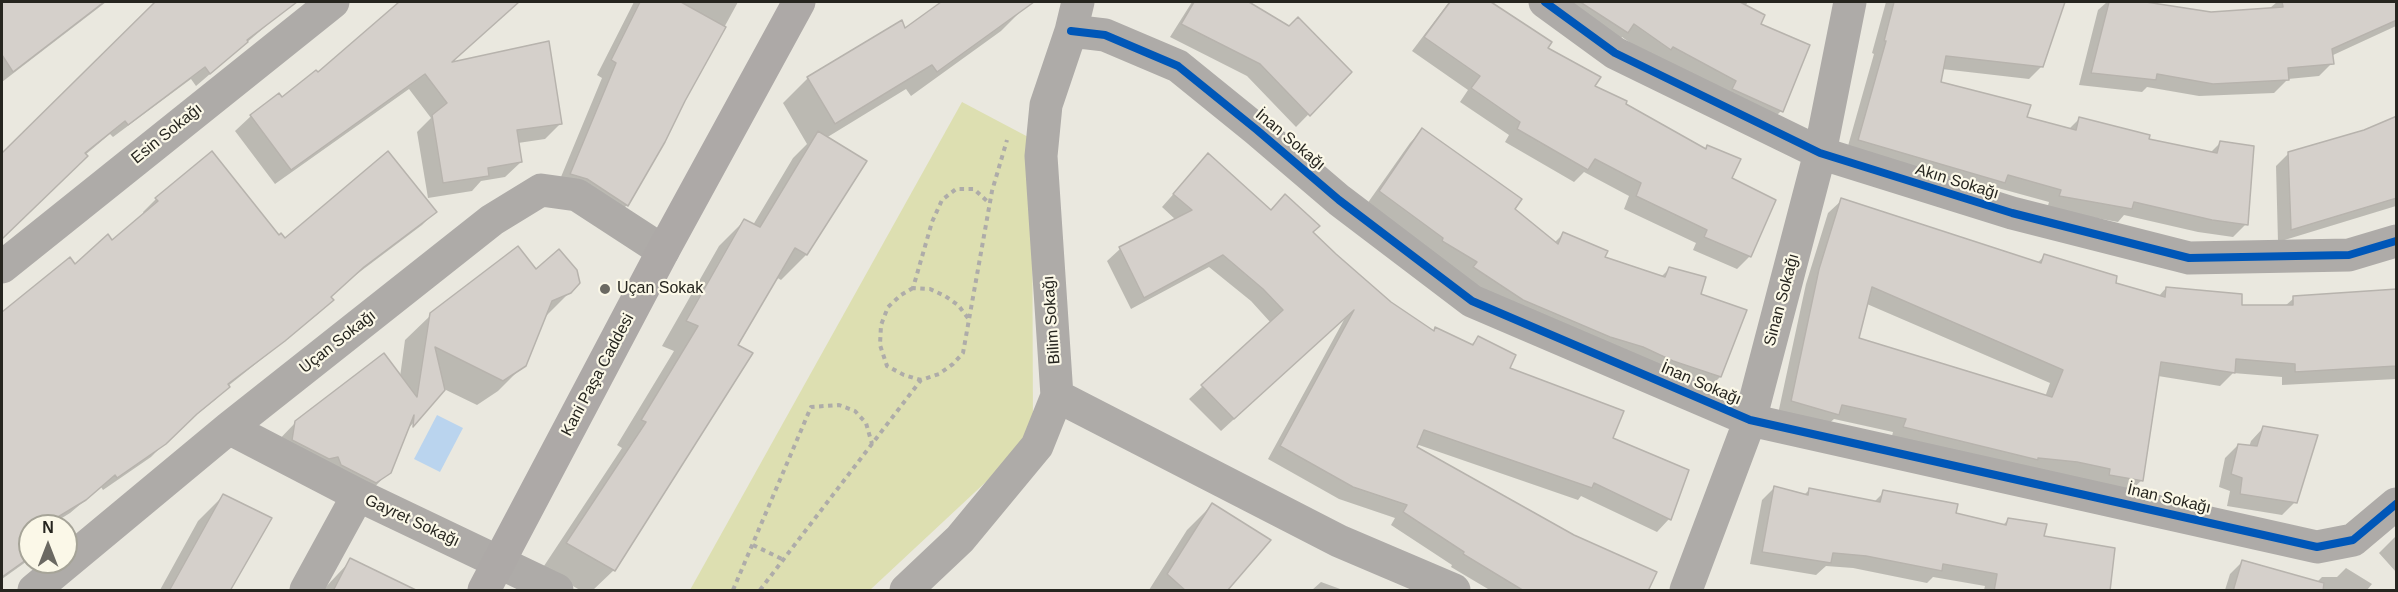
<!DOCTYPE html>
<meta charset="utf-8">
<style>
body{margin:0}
#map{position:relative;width:2398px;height:592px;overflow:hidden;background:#eae8df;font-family:Helvetica,sans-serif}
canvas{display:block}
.frame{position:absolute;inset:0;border:3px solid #26251f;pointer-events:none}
.north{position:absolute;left:18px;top:514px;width:60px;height:60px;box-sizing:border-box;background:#fbf8e8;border:2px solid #a6a498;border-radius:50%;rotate:0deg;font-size:16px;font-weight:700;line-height:24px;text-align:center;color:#26251f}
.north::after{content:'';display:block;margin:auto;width:21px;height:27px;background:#6b6962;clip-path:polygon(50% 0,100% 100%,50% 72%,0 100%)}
</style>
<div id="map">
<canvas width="2398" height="592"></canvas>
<div class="frame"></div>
<div class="north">N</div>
</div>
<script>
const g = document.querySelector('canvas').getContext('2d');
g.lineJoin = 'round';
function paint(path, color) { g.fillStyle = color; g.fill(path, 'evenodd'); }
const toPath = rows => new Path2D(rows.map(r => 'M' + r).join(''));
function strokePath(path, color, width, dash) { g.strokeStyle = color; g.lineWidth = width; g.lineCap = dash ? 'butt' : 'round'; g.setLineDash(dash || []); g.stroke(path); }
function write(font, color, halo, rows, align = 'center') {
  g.font = font + ' Helvetica,sans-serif'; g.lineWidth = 4.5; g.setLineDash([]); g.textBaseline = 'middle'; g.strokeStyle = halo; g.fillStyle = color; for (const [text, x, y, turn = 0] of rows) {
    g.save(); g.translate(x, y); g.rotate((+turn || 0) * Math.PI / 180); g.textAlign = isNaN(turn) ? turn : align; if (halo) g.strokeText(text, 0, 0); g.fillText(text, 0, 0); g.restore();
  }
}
paint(toPath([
 [962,102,1032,139,1033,438,870,590,690,590]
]), '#dddfb1');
paint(toPath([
 [437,415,463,428,440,472,414,459]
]), '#bad4ee');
paint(toPath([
 [2,2,106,2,2,82],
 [157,2,160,2,169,15,188,2,294,2,196,86,191,79,113,137,110,134,85,155,2,237,2,155],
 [401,2,511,2,503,7,449,64,560,124,545,139,518,143,521,162,505,177,481,181,472,191,428,198,417,132,431,118,409,89,275,184,235,131,251,116,279,95,281,99,318,75],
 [634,2,738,2,627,205,612,220,556,189,602,78,597,75],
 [944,2,1023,2,1026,6,1001,31,911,96,906,89,826,138,806,255,781,280,776,277,614,570,593,590,580,590,542,569,622,448,617,445,674,351,662,346,719,246,744,221,753,225,793,158,807,144,783,103,808,78,904,31],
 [1192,2,1219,2,1228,6,1233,2,1246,2,1289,27,1350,72,1296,127,1247,76,1170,37],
 [1449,2,1472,2,1546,48,1593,87,1705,150,1708,147,1730,179,1750,256,1737,269,1693,250,1696,243,1624,209,1629,196,1584,172,1574,182,1505,142,1509,135,1460,102,1468,90,1412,51],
 [1572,2,1748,2,1745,6,1759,25,1808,46,1781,111,1768,124,1657,62,1622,37,1614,45],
 [1886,2,2063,2,2042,66,2029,79,1942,69,1940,83,2025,118,2068,130,2080,118,2147,141,2210,153,2220,143,2246,224,2233,237,2198,232,2124,215,2118,222,2047,209,2049,202,1998,188,1991,195,1846,153,1874,54,1872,53],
 [2107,2,2136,2,2211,13,2270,8,2277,2,2396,2,2396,26,2331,56,2332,63,2319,76,2288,79,2274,93,2199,96,2147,87,2142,92,2079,85,2098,10],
 [2396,119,2396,206,2278,242,2276,166,2289,153,2365,132],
 [1422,130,1554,243,1563,234,1603,257,1661,277,1669,269,1699,295,1745,311,1720,377,1707,390,1509,312,1367,204,1410,143],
 [1208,155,1270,212,1311,233,1390,303,1433,332,1436,329,1470,346,1478,338,1508,369,1611,439,1669,519,1657,532,1581,496,1578,500,1416,444,1415,448,1647,590,1488,589,1451,567,1452,565,1391,525,1395,518,1339,499,1268,459,1345,318,1221,431,1189,399,1271,323,1251,301,1209,267,1131,309,1107,261,1120,249,1176,220,1162,207],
 [156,199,285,240,435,212,422,225,349,280,330,298,332,300,318,314,228,386,215,400,181,427,151,457,103,490,101,487,70,513,49,526,30,526,30,559,2,579,2,459,15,449,2,434,2,316,15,302,112,242,144,214,143,212],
 [1842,200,2037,263,2045,256,2115,284,2158,297,2166,288,2240,306,2285,306,2294,298,2396,291,2396,379,2282,385,2282,377,2233,373,2220,386,2158,376,2142,480,2128,493,1891,440,1893,432,1834,419,1824,428,1778,414,1806,284,1828,213],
 [1867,304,2050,383,2045,397,1857,339],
 [535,271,570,292,543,319,524,365,498,391,477,405,444,389,406,431,389,472,364,498,271,448,296,422,400,377,405,340,431,315],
 [2263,428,2295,502,2282,515,2227,506,2230,491,2219,487,2225,458,2238,445,2249,447,2251,441],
 [1774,488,1804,495,1809,490,1874,502,1884,492,1954,514,2002,526,2008,520,2042,537,2108,590,1984,590,1985,586,1933,577,1927,583,1853,568,1826,566,1816,575,1750,564,1762,500],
 [224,495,228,590,160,590,198,521],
 [1212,505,1225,590,1149,590,1187,530],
 [2396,536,2396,572,2379,553],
 [351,560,389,590,323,590],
 [2243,561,2313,586,2322,577,2337,577,2346,568,2372,584,2367,590,2225,590,2230,574],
 [1321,582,1343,590,1312,590]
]), '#0003');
const building = toPath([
 [2,2,104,2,13,72,2,55,2,2],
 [155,2,297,2,247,40,248,42,210,74,205,67,128,125,125,121,85,153,88,156,2,239,2,153,155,2],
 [399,2,519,2,452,62,549,41,562,124,517,130,522,162,488,168,489,176,443,183,432,115,447,103,425,74,291,170,250,115,279,93,282,97,316,70,318,72,399,2],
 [640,2,681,2,726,27,685,101,665,142,628,206,587,179,570,174,616,63,611,60,640,2],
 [941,2,1034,2,937,72,932,65,835,124,807,77,902,20,905,28,941,2],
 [1194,2,1249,2,1289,26,1298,17,1352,72,1310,116,1260,64,1181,24,1194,2],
 [1450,2,1491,2,1552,42,1548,48,1601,77,1595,86,1627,101,1626,104,1706,149,1707,145,1741,159,1732,178,1776,200,1751,257,1704,237,1707,230,1636,196,1641,183,1595,159,1588,170,1517,129,1520,122,1471,88,1480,76,1424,37,1450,2],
 [1580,2,1740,2,1765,15,1761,24,1810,45,1783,112,1732,89,1736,81,1673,47,1671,50,1634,24,1628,33,1580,2],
 [1894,2,2065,2,2043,67,1946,56,1941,82,2031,105,2027,117,2076,130,2079,117,2150,135,2149,139,2217,153,2220,141,2254,146,2248,225,2212,220,2134,202,2132,209,2059,196,2061,190,2008,175,2005,183,1858,140,1886,41,1884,41,1894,2],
 [2109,2,2146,2,2211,12,2283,7,2282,2,2397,2,2397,20,2332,49,2334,64,2288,68,2289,80,2213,84,2157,74,2156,80,2091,73,2109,2],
 [2397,116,2397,198,2291,230,2288,152,2364,130,2397,116],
 [1422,128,1522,199,1515,209,1558,244,1563,232,1608,251,1605,257,1665,277,1669,267,1706,277,1701,294,1747,310,1721,377,1673,361,1643,347,1610,337,1523,300,1473,267,1477,262,1442,241,1443,238,1379,191,1422,128],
 [818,131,867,161,807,255,795,248,738,345,753,353,615,571,566,543,646,422,641,420,698,326,686,321,744,219,760,227,818,131],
 [212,151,279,235,281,233,285,238,388,151,437,212,364,267,331,297,334,300,285,341,228,384,230,387,197,414,166,444,117,478,115,475,86,500,43,526,30,526,30,557,2,577,2,312,70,257,75,264,108,234,112,240,158,201,155,198,212,151],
 [1208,153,1271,210,1285,194,1320,226,1313,232,1336,254,1391,302,1434,331,1435,327,1473,345,1478,336,1516,355,1510,368,1624,411,1613,438,1689,470,1671,520,1594,483,1592,488,1424,430,1417,447,1574,535,1657,572,1648,591,1524,591,1463,554,1464,552,1403,512,1407,505,1353,487,1280,446,1354,310,1234,419,1201,385,1283,310,1263,289,1223,255,1144,298,1119,247,1192,210,1173,194,1208,153],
 [1841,198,2041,263,2044,254,2117,276,2116,283,2165,297,2166,287,2242,294,2242,305,2293,305,2293,296,2397,289,2397,366,2295,372,2295,364,2236,359,2235,373,2161,362,2143,481,2109,475,2110,469,2077,462,2038,458,2038,460,1903,427,1906,419,1842,405,1839,415,1791,401,1819,269,1841,198],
 [1872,287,2063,370,2052,397,1859,338,1872,287],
 [518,246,536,269,559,249,577,270,580,283,571,293,552,301,526,366,503,381,435,347,445,390,413,427,414,415,391,473,376,483,341,465,338,457,329,459,292,440,295,421,384,353,417,397,430,313,518,246],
 [2263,426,2318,435,2297,503,2240,494,2242,478,2231,474,2238,444,2257,446,2263,426],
 [1774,486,1808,495,1809,488,1880,502,1883,490,1958,504,1956,513,2006,525,2008,518,2047,524,2044,536,2115,548,2110,591,1994,591,1997,574,1943,564,1942,571,1866,556,1833,553,1831,563,1762,552,1774,486],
 [223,494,272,518,230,591,169,591,223,494],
 [1212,503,1271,540,1227,591,1186,591,1167,574,1212,503],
 [350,558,418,591,333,591,350,558],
 [2242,560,2324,583,2323,591,2233,591,2242,560]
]);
paint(building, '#d5d0cb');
strokePath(building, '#b7b3ad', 1.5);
strokePath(toPath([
 [913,288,901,295,888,307,881,325,880,345,887,366,904,375,921,380],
 [968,318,958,305,945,296,930,289,913,288,932,222,942,200,956,189,974,189,989,203],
 [753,545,784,560],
 [733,590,811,407,839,405,855,411,866,423,872,444],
 [760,590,921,380,939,374,953,364,963,353,992,191,1007,140]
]), '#aeaca9', 4, [4.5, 4.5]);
strokePath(toPath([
 [1545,2,1615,53,1820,153,2012,213,2189,258,2349,255,2396,241],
 [1071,31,1105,35,1178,66,1257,130,1339,200,1472,301,1750,420,2317,547,2353,540,2396,504],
 [2,267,333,2],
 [1057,396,1339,541,1454,590],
 [229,428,358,495],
 [34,590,229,428,492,220,541,190,577,195,663,251],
 [306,590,358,495,557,590],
 [906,590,960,539,1037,446,1057,396,1041,156,1046,105,1071,31,1078,2],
 [1686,590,1750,420,1820,153,1850,2]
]), '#aeaba8', 33);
strokePath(toPath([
 [484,590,663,251,799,2]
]), '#ada9a7', 33);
strokePath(toPath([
 [1545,2,1615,53,1820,153,2012,213,2189,258,2349,255,2396,241],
 [1071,31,1105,35,1178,66,1257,130,1339,200,1472,301,1750,420,2317,547,2353,540,2396,504]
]), '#0057b8', 8);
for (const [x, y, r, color] of [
 [605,289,6,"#6b6962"]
]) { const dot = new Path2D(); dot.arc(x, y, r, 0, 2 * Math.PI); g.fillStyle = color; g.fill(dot); strokePath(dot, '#fbf8e8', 2); }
write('16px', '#26251f', '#fbf8e8', [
 ["Esin Sokağı",167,134,-39],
 ["İnan Sokağı",1290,140,40],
 ["Akın Sokağı",1957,182,17],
 ["Sinan Sokağı",1782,300,-75],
 ["Bilim Sokağı",1052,320,-94],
 ["Uçan Sokağı",338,342,-38],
 ["Kani Paşa Caddesi",598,375,-62],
 ["İnan Sokağı",1701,384,23],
 ["İnan Sokağı",2169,499,13],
 ["Gayret Sokağı",412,521,25]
]);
write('16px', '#26251f', '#fbf8e8', [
 ["Uçan Sokak",617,289]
], 'left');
</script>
